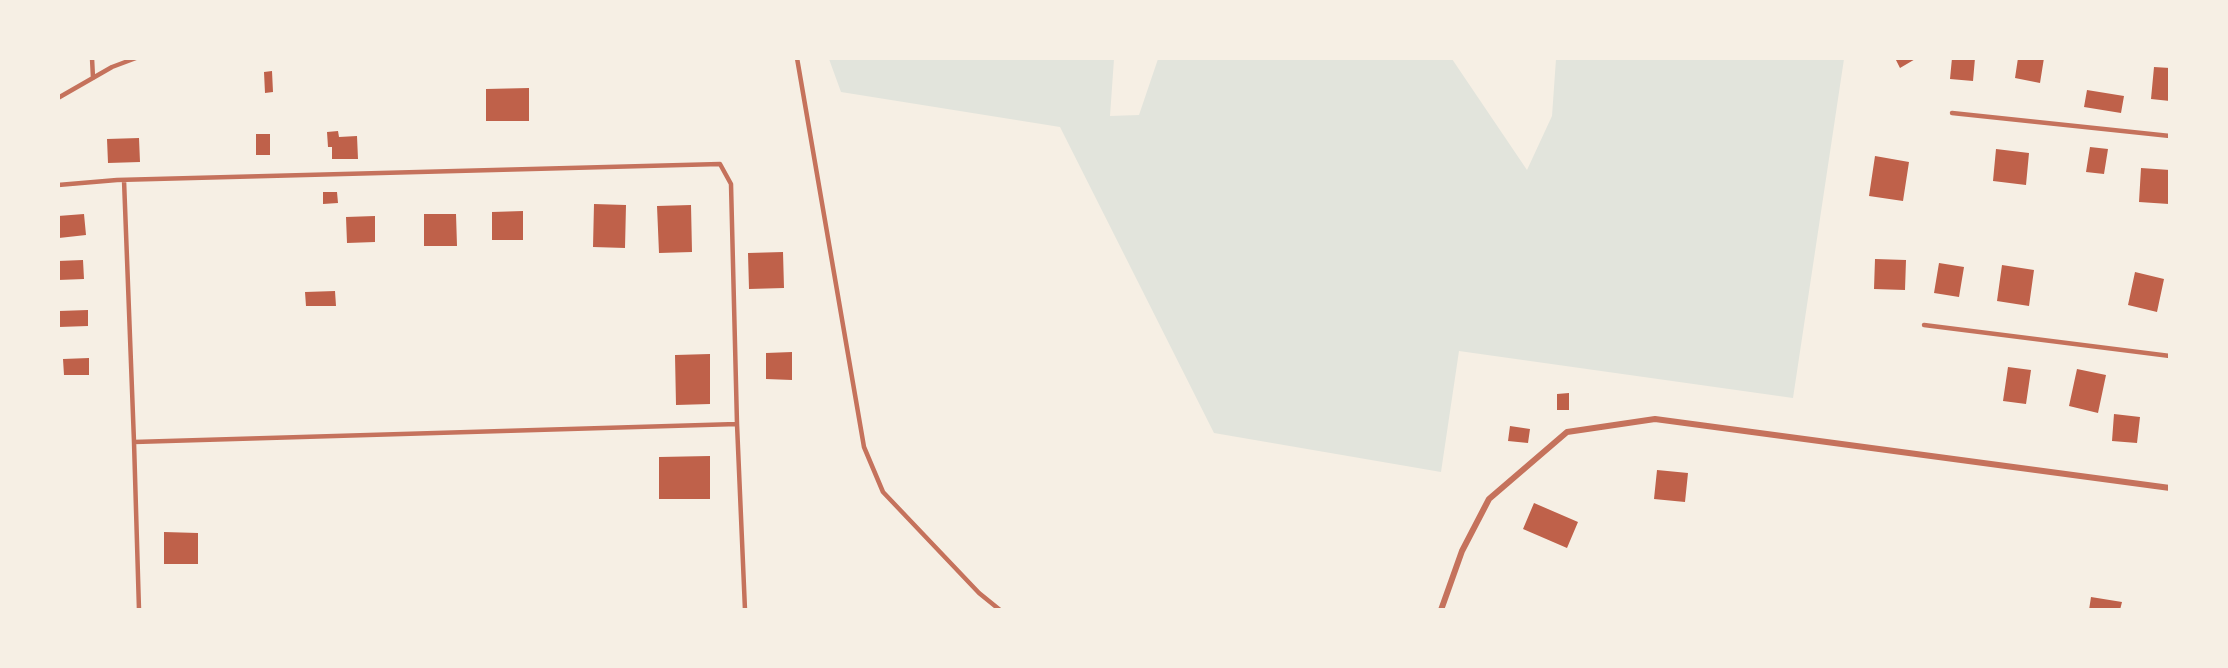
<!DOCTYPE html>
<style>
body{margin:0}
#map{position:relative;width:2228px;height:668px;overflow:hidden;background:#f6efe4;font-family:"Exo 2",sans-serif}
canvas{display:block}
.frame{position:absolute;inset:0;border:60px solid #f6efe4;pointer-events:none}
</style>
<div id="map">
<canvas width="2228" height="668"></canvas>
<div class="frame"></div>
</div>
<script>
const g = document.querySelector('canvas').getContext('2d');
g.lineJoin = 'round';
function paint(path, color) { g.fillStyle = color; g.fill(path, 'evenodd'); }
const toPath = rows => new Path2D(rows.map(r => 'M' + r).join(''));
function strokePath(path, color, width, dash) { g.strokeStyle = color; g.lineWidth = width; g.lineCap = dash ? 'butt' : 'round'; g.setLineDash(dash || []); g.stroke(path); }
paint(toPath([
 [829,59,1114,59,1110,116,1139,115,1158,59,1452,59,1527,170,1552,116,1556,59,1844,59,1793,398,1459,351,1441,472,1214,433,1060,127,841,92]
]), '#e2e4dc');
paint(toPath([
 [1895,58,1917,58,1900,68],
 [1952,58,1975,58,1973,81,1950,79],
 [2018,58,2044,58,2040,83,2015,78],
 [2154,67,2170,68,2170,101,2151,99],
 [272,71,273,92,265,93,264,72],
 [529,88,529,121,486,121,486,89],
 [2087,90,2124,96,2121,113,2084,107],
 [338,131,339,137,357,136,358,159,332,159,332,147,328,147,327,132],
 [256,134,270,134,270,155,256,155],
 [139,138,140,162,108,163,107,139],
 [2090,147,2108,149,2104,174,2086,172],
 [1996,149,2029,153,2026,185,1993,181],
 [1875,156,1909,162,1903,201,1869,196],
 [2141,168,2170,170,2169,204,2139,202],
 [323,192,337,192,338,203,323,204],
 [594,204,626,205,625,248,593,247],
 [691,205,692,252,659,253,657,206],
 [523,211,523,240,492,240,492,212],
 [84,214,86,235,59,238,58,216],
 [424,214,456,214,457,246,424,246],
 [375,216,375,242,347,243,346,217],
 [783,252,784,288,749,289,748,253],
 [1875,259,1906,260,1905,290,1874,289],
 [83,260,84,279,58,280,58,261],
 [1939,263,1964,267,1959,297,1934,293],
 [2002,265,2034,270,2029,306,1997,301],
 [2135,272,2164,279,2157,312,2128,305],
 [335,291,336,306,306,306,305,292],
 [88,310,88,326,59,327,59,311],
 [792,352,792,380,766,379,766,353],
 [710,354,710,404,676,405,675,355],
 [89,358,89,375,64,375,63,359],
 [2008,367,2031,370,2026,404,2003,401],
 [2077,369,2106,375,2098,413,2069,406],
 [1569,393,1569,410,1557,410,1557,394],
 [2114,414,2140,417,2137,443,2112,441],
 [1510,426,1530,429,1528,443,1508,441],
 [710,456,710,499,659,499,659,457],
 [1657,470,1688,473,1685,502,1654,499],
 [1534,503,1578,522,1567,548,1523,529],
 [164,532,198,533,198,564,164,564],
 [2091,597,2122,602,2120,610,2089,610]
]), '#bf614a');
strokePath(toPath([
 [92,58,93,78],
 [797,58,864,447,883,492,979,593,1000,610],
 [58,98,112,67,136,58],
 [1952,113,2170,136],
 [124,180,134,442,139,610],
 [58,185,117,180,720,164,731,184,737,424,745,610],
 [1924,325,2170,356],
 [134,442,737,424]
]), '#c5725c', 4.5);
strokePath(toPath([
 [1441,610,1462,551,1489,499,1567,432,1655,419,2170,488]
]), '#c5725c', 6);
</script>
